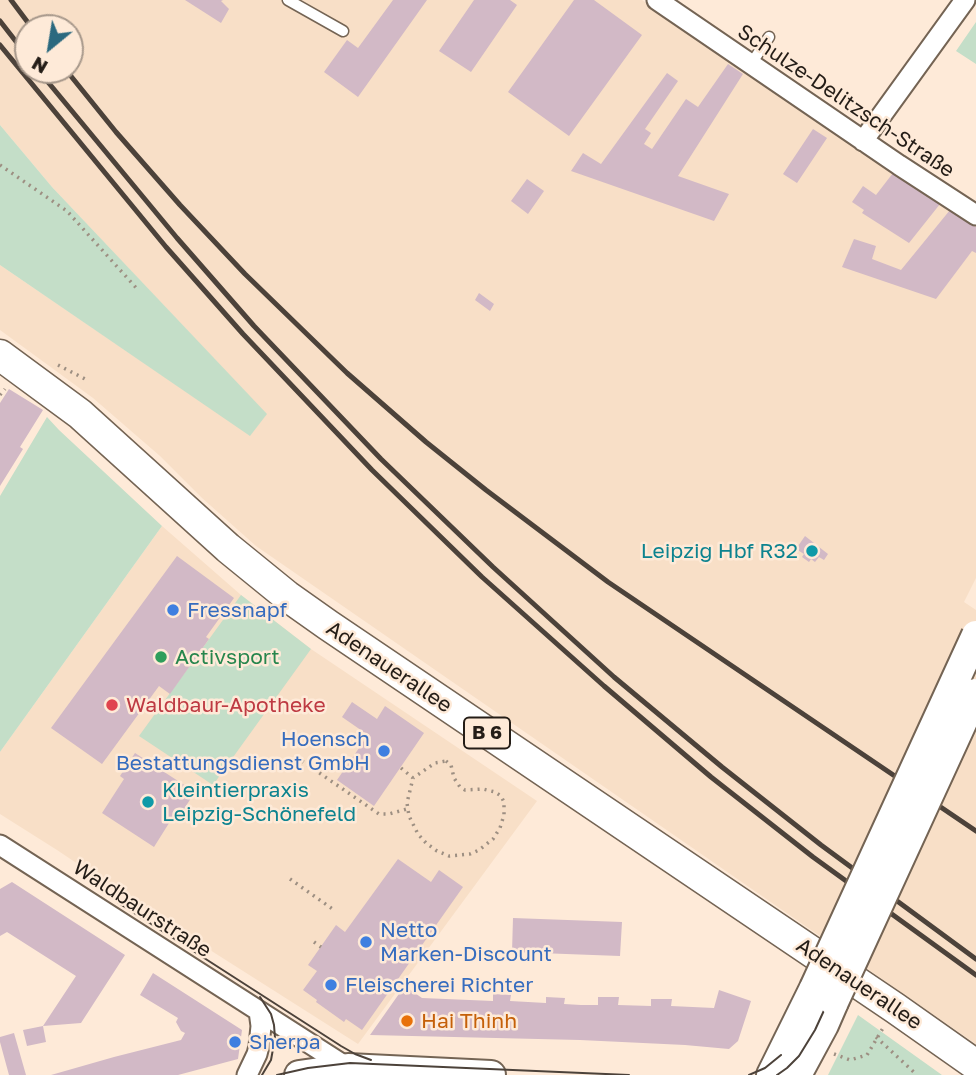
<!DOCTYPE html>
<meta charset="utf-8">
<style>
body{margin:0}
#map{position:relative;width:976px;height:1075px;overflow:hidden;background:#feead8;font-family:"Golos Text",sans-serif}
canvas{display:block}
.north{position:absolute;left:14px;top:14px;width:70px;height:70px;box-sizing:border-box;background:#feead8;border:2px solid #a7988b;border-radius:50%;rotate:210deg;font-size:19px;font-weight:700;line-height:28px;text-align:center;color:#241d17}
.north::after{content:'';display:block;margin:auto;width:24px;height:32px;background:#2b697f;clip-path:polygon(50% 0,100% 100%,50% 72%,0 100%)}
</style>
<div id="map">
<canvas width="976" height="1075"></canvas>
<div class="north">N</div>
</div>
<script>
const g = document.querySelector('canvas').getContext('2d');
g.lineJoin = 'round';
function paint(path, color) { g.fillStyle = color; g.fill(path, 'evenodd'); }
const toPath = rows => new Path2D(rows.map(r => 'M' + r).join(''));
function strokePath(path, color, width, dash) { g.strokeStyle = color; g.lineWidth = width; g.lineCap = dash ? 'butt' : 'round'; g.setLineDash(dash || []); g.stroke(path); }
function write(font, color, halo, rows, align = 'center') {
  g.font = font + ' "Golos Text",sans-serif'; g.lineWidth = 5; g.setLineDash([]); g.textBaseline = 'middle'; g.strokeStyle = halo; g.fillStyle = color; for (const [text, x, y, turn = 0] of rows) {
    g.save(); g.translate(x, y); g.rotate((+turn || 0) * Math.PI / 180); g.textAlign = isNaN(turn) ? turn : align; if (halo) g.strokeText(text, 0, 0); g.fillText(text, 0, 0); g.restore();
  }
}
paint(toPath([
 [0,0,642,0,723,56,976,225,976,578,964,602,976,610,976,1044,256,546,202,498,160,456,93,398,0,330,0,265,250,435,266,414,52,187,0,125],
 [28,28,70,28,70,70,28,70],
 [162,526,241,595,311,649,537,801,358,1044,136,903,57,850,0,814,0,752]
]), '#f8dfc7');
paint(toPath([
 [976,22,976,64,956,51],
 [0,125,52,187,267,414,250,436,0,265],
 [47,417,59,430,162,526,0,752,0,496],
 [241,595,311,649,213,785,139,736],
 [858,1015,942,1075,828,1075]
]), '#c4dec8');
paint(toPath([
 [185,0,223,0,221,1,229,9,221,23],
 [393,0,427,0,358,97,324,72,347,40,358,48],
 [474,0,510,0,517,5,471,72,439,51],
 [574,0,594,0,642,35,569,136,508,92],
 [728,64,743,74,678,176,729,194,714,221,571,171,583,153,601,164,667,73,678,81,645,129,651,133,644,144,652,149,686,99,698,107],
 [813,129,827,138,797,183,783,174],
 [893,173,940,204,909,243,862,213,864,210,852,202,863,186,876,195],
 [527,179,544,191,528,214,511,201],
 [950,210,976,227,976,253,972,251,936,299,842,267,854,239,876,246,872,259,901,270],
 [479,293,494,304,490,311,475,300],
 [9,389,43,410,20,447,23,449,0,486,0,403],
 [805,536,828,554,824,560,819,557,815,562,811,559,809,562,802,557,804,554,796,549],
 [177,556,234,598,206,637,209,639,170,694,159,686,102,764,51,728],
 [352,702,377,719,385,706,424,733,374,806,337,780,368,735,342,717],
 [135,753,195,792,180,815,176,812,154,847,102,813,124,779,120,776],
 [398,859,431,882,439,870,463,887,362,1030,346,1019,344,1022,316,1002,317,1000,303,990,317,971,308,965,336,925,345,932],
 [12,882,125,955,81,1023,43,1026,46,1042,27,1046,23,1030,43,1026,76,976,7,932,0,936,0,889],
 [513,918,622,922,620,956,512,952],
 [153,973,242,1030,238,1059,178,1075,51,1075,114,1057,181,1040,185,1033,181,1031,176,1022,178,1018,140,995],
 [409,989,422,998,493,1001,493,994,511,995,510,1001,546,1003,546,997,565,998,564,1004,581,1005,598,1005,598,997,619,997,618,1005,651,1006,651,999,672,999,671,1006,714,1008,719,990,751,1001,738,1041,729,1049,685,1045,580,1040,370,1035,401,991,406,995],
 [14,1033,26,1075,9,1075,0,1042,0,1037]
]), '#d2b9c6');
const lane = toPath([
 [288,0,343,31],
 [751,64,769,37]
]);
const street = toPath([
 [657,0,899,165,976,215],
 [863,141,965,0],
 [0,845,348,1068],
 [247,1075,257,1054,259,1046,261,1026,259,1011]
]);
const secondary = toPath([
 [299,1075,348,1068,491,1075],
 [771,1075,814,988],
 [797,1075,824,1025,834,1002]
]);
const primary = toPath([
 [0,355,80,414,228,548,287,596,328,625,895,1008,976,1065]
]);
strokePath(lane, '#746454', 13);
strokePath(street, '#746454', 23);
strokePath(secondary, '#746454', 32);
strokePath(primary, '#746454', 33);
strokePath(toPath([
 [0,165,67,211,139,291],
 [58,365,87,380],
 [0,395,5,389],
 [302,761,379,814,389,814,407,809],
 [446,761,451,765,454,778,460,787,465,790,483,789,495,792,501,796,504,802,504,815,500,828,493,839,479,850,470,854,449,856,437,851,426,843,418,834,409,816,407,803,413,778,435,763,446,761],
 [401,768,413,778],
 [290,879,334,910],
 [314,942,321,947],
 [876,1037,917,1075],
 [834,1054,850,1060,867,1055,883,1028]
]), '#9d8f82', 3.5, [2, 5]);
strokePath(lane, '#fff', 10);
strokePath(street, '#fff', 19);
strokePath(secondary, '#fff', 28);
strokePath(primary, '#fff', 30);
strokePath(toPath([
 [117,902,341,1046,355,1054,371,1060],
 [260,997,271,1014,274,1025,275,1038,271,1060,262,1075],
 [277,1075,308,1068,350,1063,629,1075],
 [749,1075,765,1068,781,1055],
 [777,1075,787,1068,799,1056,815,1030,976,680]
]), '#4c423a', 2);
strokePath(toPath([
 [11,0,32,28],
 [0,21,28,57],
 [0,45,166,247,243,334,372,470,482,577,604,686,711,777,813,857,976,975],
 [38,70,177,238,254,326,381,459,493,567,614,677,722,767,821,845,976,959],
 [66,70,116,132,180,205,245,274,347,373,426,442,486,490,608,582,976,831]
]), '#4c423a', 5);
const secondaryBridge = toPath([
 [814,988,976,635],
 [834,1002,976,693]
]);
strokePath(secondaryBridge, '#746454', 32, []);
strokePath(secondaryBridge, '#fff', 28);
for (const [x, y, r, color] of [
 [812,551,7,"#0f9aa8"],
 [173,610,7,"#3f7fe0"],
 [161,657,7,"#2e9e5b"],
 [112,705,7,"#e0444e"],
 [384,751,7,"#3f7fe0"],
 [148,802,7,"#0f9aa8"],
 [366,942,7,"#3f7fe0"],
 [331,985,7,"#3f7fe0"],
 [407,1021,7,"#e8710a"],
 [235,1042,7,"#3f7fe0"]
]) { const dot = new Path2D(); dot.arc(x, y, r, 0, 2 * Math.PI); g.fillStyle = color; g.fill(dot); strokePath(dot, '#feead8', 2.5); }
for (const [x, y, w] of [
 [487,733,46]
]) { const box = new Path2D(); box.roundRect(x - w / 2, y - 15.5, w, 31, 5); g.fillStyle = '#feead8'; g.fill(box); strokePath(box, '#241d17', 2); }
write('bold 19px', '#241d17', null, [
 ["B 6",487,733]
]);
write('21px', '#241d17', '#feead8', [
 ["Schulze-Delitzsch-Straße",846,101,34],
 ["Adenauerallee",389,667,34],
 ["Waldbaurstraße",142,909,33],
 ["Adenauerallee",859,984,34]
]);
write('21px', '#0d838f', '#feead8', [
 ["Leipzig Hbf R32",798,551],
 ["Kleintierpraxis",162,790,"left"],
 ["Leipzig-Schönefeld",162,814,"left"]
], 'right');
write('21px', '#366cbe', '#feead8', [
 ["Fressnapf",187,610],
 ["Hoensch",370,739,"right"],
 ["Bestattungsdienst GmbH",370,763,"right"],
 ["Netto",380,930],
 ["Marken-Discount",380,954],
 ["Fleischerei Richter",345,985],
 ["Sherpa",249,1042]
], 'left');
write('21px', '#27864d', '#feead8', [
 ["Activsport",175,657]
], 'left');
write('21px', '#be3a42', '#feead8', [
 ["Waldbaur-Apotheke",126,705]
], 'left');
write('21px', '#c56008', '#feead8', [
 ["Hai Thinh",421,1021]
], 'left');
</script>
